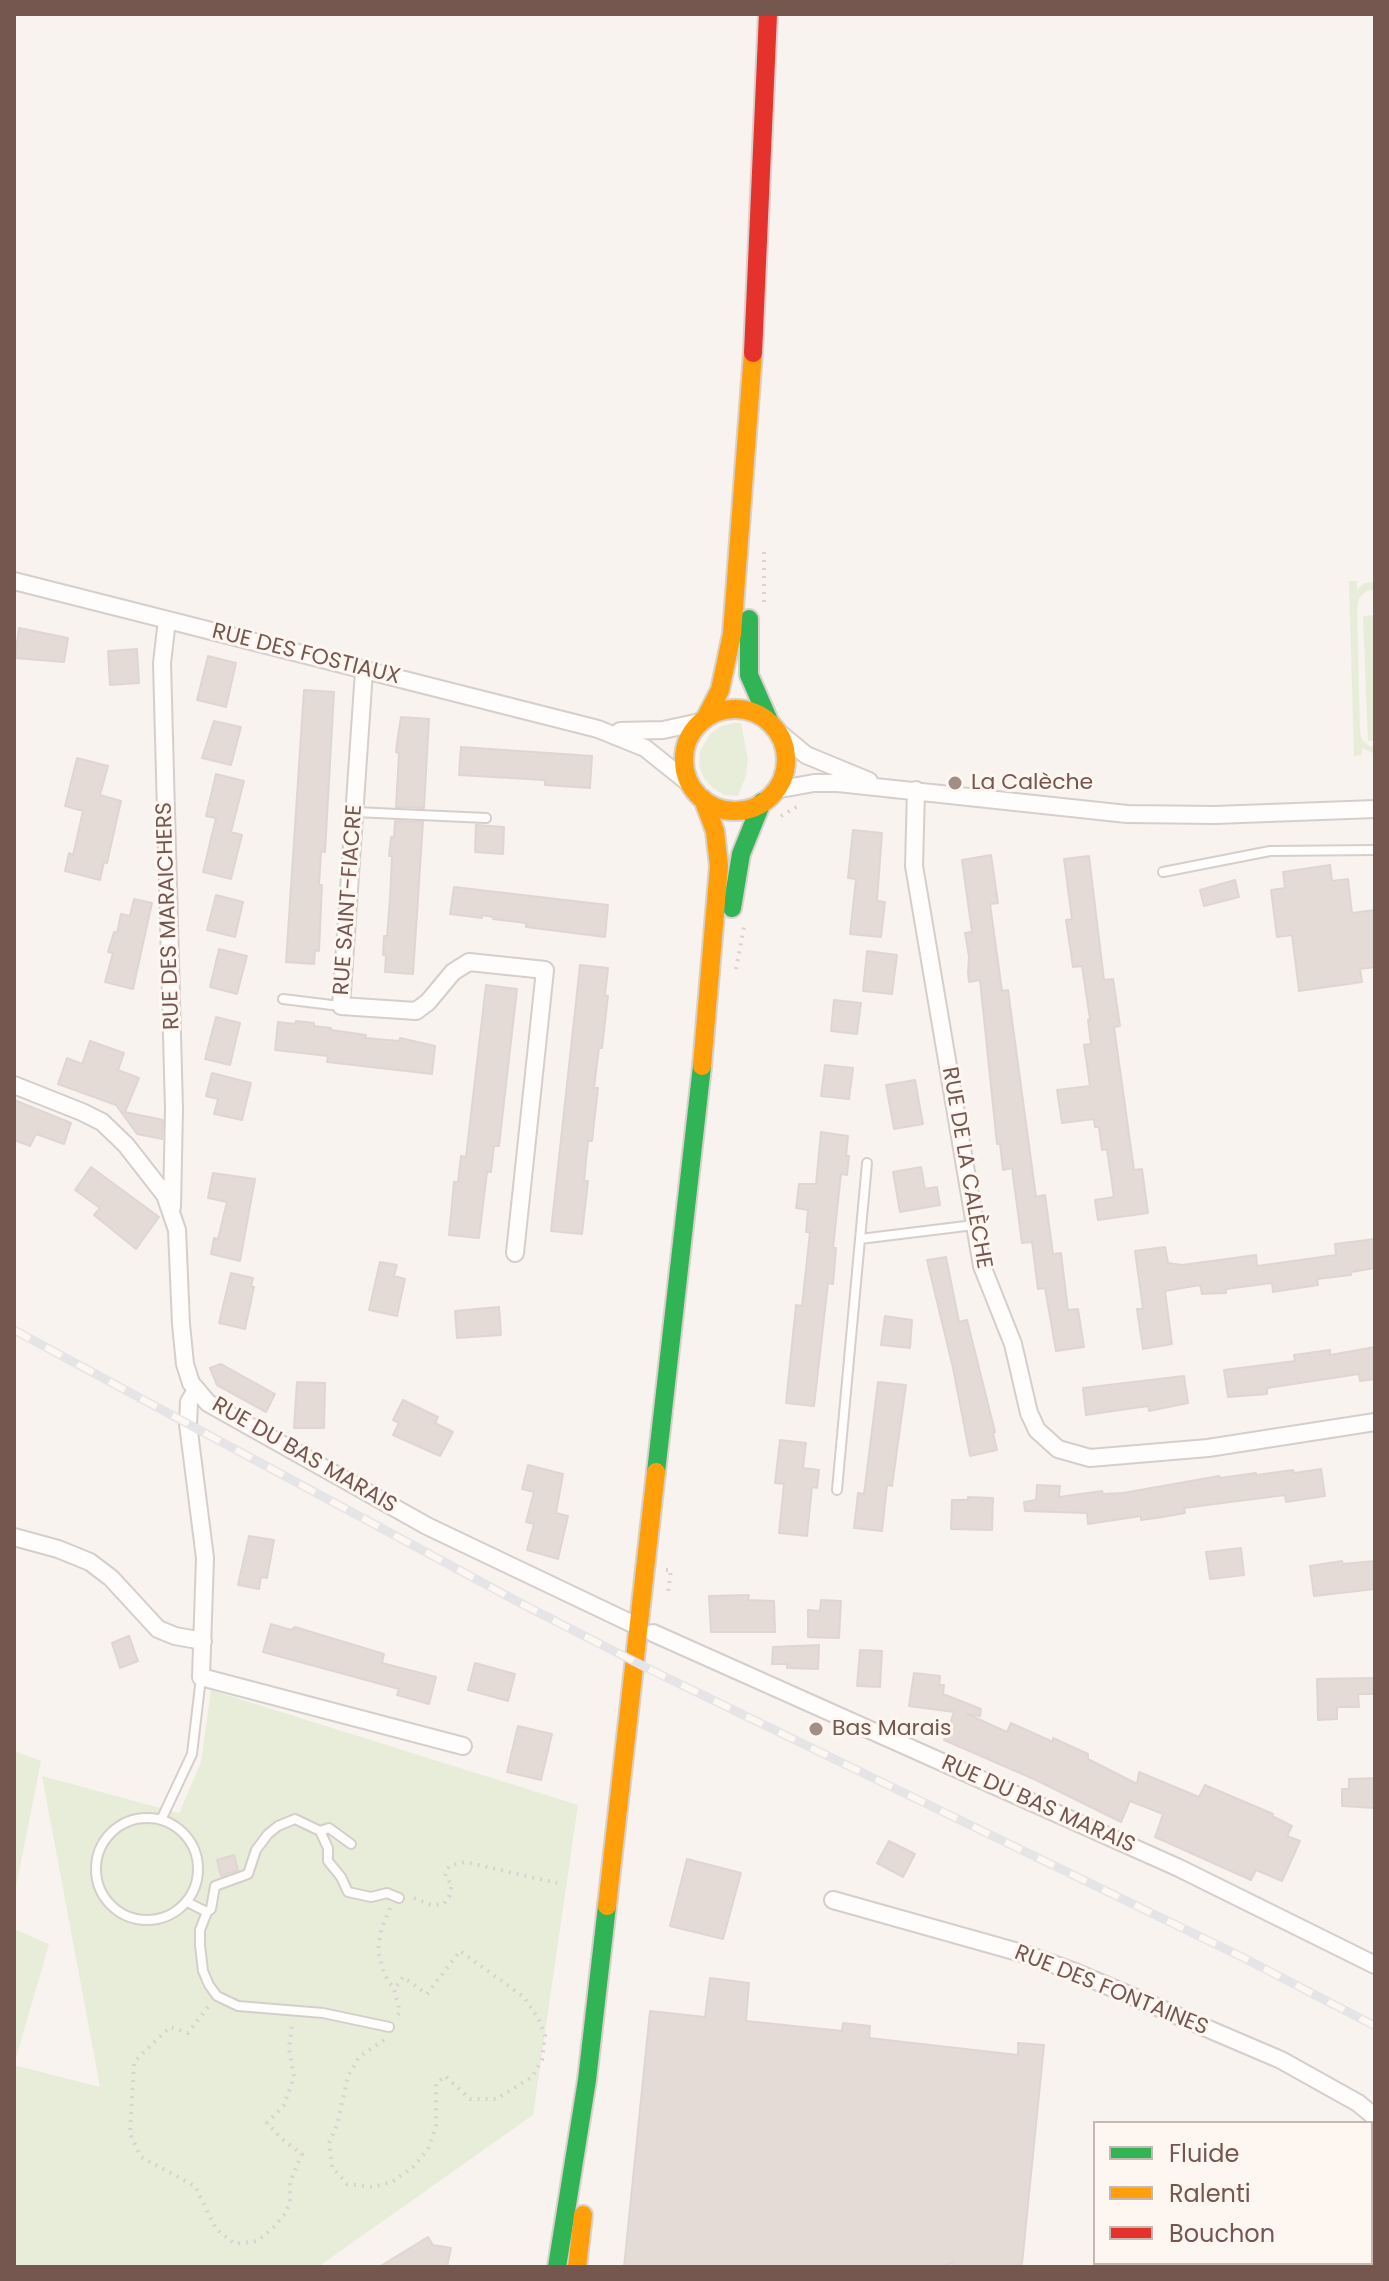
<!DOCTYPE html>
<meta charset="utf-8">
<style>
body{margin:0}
#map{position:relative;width:1389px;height:2281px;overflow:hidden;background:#f8f3ee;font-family:Poppins,sans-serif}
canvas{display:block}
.frame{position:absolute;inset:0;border:16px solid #755750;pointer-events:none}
.legend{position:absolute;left:1093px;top:2121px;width:280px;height:144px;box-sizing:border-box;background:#fef7f1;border:2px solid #c7b7b1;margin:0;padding:10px 14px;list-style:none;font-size:24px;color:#755750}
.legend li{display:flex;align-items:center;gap:16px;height:40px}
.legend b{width:40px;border:2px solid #c7b7b1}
</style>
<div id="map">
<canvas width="1389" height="2281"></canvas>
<div class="frame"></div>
<ul class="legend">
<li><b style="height:10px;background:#30b455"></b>Fluide</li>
<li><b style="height:10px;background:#ff9f0a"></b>Ralenti</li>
<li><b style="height:10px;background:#e5322d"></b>Bouchon</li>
</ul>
</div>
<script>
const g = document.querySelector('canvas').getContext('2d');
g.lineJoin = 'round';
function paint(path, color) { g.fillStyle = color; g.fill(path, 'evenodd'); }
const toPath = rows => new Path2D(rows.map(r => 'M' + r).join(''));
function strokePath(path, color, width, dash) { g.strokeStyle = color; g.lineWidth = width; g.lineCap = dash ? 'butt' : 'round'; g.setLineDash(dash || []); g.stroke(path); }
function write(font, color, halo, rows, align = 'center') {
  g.font = font + ' Poppins,sans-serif'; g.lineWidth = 6; g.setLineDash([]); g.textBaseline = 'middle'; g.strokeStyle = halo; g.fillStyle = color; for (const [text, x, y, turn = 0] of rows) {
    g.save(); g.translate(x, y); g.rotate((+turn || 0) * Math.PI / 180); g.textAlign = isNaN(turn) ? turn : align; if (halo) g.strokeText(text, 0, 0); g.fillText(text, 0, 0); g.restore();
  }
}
paint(toPath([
 [1349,581,1357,581,1357,590,1364,583,1375,582,1375,590,1366,591,1359,598,1357,609,1360,732,1362,740,1369,746,1375,746,1375,754,1362,748,1362,755,1354,756],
 [1375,615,1375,741,1368,741,1363,616],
 [734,723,741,723,748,759,746,776,738,796,724,795,713,788,704,778,699,765,700,751,710,734,721,726],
 [211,1690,578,1805,533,2115,318,2267,14,2267,14,1929,49,1944,14,2065,100,2087,42,1776,179,1813,201,1762],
 [14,1751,41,1761,14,1897]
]), '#e8edda');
const building = toPath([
 [19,628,68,638,64,662,15,658,19,628],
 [137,649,139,683,110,685,108,651,137,649],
 [208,656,236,663,226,707,197,700,208,656],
 [304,690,334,692,325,852,321,852,319,885,322,885,319,951,315,950,314,964,286,962,304,690],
 [401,717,429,719,424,808,396,807,399,753,396,752,397,743,401,717],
 [214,721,241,727,231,765,202,758,214,721],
 [461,747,592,756,590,788,545,785,545,780,459,775,461,747],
 [77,758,108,766,100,795,121,801,107,863,104,862,100,880,65,871,69,853,73,855,83,811,65,806,77,758],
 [216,774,244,781,231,832,242,835,231,879,203,872,216,818,206,816,216,774],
 [395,821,423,822,413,974,385,972,386,955,383,955,384,936,387,936,390,898,392,856,389,856,391,837,394,837,395,821],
 [476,825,504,827,503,854,475,852,476,825],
 [853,830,882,833,877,901,885,902,881,937,850,934,856,879,848,878,853,830],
 [991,855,998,903,990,904,1002,991,1008,990,1036,1197,1045,1195,1053,1254,1061,1253,1068,1310,1078,1309,1084,1347,1056,1351,1045,1288,1038,1289,1032,1242,1022,1243,1012,1168,1003,1170,1000,1144,997,1144,980,980,969,982,968,973,969,957,965,933,972,932,962,860,991,855],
 [1089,856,1104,980,1113,979,1120,1026,1114,1027,1134,1170,1142,1169,1148,1213,1098,1220,1095,1200,1114,1197,1107,1149,1102,1150,1099,1127,1095,1127,1094,1119,1062,1123,1057,1090,1090,1086,1084,1045,1091,1044,1088,1020,1090,1019,1082,966,1073,967,1066,920,1072,919,1064,859,1089,856],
 [1330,865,1332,881,1348,879,1352,913,1375,910,1375,967,1360,969,1362,982,1299,991,1292,935,1277,937,1271,890,1285,888,1283,872,1330,865],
 [1235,880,1239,897,1204,906,1200,890,1235,880],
 [454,887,608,905,605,937,526,927,526,923,493,919,493,917,482,915,482,918,450,914,454,887],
 [216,895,243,902,235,937,207,930,216,895],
 [134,899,152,903,133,989,105,982,113,953,108,952,114,932,117,933,121,914,130,916,134,899],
 [219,949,247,956,237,994,210,987,219,949],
 [867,951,897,955,892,994,863,991,867,951],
 [580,965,608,968,605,995,608,996,602,1048,599,1048,594,1088,598,1088,592,1141,588,1141,584,1181,588,1181,582,1234,551,1231,580,965],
 [486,985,517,989,499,1146,494,1146,491,1172,487,1172,479,1238,449,1235,454,1182,458,1182,461,1156,466,1157,486,985],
 [834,1000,861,1003,857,1034,831,1031,834,1000],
 [216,1017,240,1023,230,1065,205,1059,216,1017],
 [296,1021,314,1023,314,1026,331,1028,331,1030,366,1035,365,1038,399,1041,400,1038,435,1046,432,1074,327,1062,328,1056,275,1050,278,1022,295,1024,296,1021],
 [90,1041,124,1053,118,1070,139,1078,125,1112,163,1120,162,1139,137,1134,116,1105,58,1084,67,1058,82,1064,90,1041],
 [825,1065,853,1068,849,1099,821,1096,825,1065],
 [212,1073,251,1083,242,1120,214,1114,218,1099,206,1096,212,1073],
 [915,1080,923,1124,894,1129,886,1085,915,1080],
 [14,1100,71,1123,64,1144,36,1134,30,1146,14,1140,14,1100],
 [821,1132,848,1136,846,1156,849,1156,847,1175,841,1174,833,1248,836,1248,833,1284,828,1283,814,1406,786,1403,796,1305,802,1306,810,1232,806,1232,808,1210,796,1208,799,1184,816,1184,821,1132],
 [91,1167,159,1217,136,1249,94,1215,100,1208,75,1190,91,1167],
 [921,1167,925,1189,937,1187,940,1205,900,1212,893,1172,921,1167],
 [213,1173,255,1179,240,1261,211,1254,214,1238,218,1239,227,1202,208,1198,213,1173],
 [1375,1239,1375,1268,1351,1272,1351,1275,1317,1279,1318,1285,1273,1292,1272,1283,1226,1289,1226,1293,1202,1294,1200,1285,1165,1291,1172,1344,1143,1349,1137,1309,1143,1309,1135,1251,1165,1247,1168,1263,1182,1265,1256,1255,1257,1266,1336,1255,1335,1244,1375,1239],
 [946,1257,959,1322,967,1320,995,1432,993,1433,997,1450,970,1456,953,1368,927,1260,946,1257],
 [380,1262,397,1265,394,1276,405,1279,397,1316,369,1310,380,1262],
 [231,1273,253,1278,251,1286,254,1287,245,1329,219,1323,231,1273],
 [499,1307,501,1335,457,1338,455,1311,499,1307],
 [885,1316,912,1320,910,1348,881,1345,885,1316],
 [1375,1347,1375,1379,1360,1381,1359,1374,1267,1388,1267,1394,1228,1397,1224,1370,1295,1361,1294,1355,1330,1350,1330,1355,1375,1347],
 [221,1364,275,1394,266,1412,217,1385,210,1368,221,1364],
 [1184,1376,1188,1403,1149,1411,1148,1406,1086,1415,1083,1388,1184,1376],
 [297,1382,325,1383,324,1428,294,1428,297,1382],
 [878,1382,906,1385,892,1486,887,1485,882,1531,854,1528,858,1493,864,1494,878,1382],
 [403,1400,438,1417,435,1423,453,1432,440,1456,393,1435,399,1423,393,1420,403,1400],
 [780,1440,806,1443,803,1468,819,1470,817,1488,812,1487,807,1536,779,1533,784,1484,775,1483,780,1440],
 [528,1465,563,1474,556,1513,568,1516,558,1559,527,1550,534,1524,526,1522,534,1492,522,1489,528,1465],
 [1321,1469,1325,1496,1286,1502,1285,1495,1184,1508,1185,1513,1163,1517,1141,1520,1141,1516,1088,1524,1087,1513,1025,1511,1024,1502,1036,1500,1037,1485,1060,1486,1059,1497,1102,1491,1103,1494,1123,1493,1219,1476,1220,1478,1256,1473,1256,1475,1293,1470,1294,1473,1321,1469],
 [968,1497,993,1498,992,1530,951,1529,952,1500,968,1500,968,1497],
 [249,1536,274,1540,267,1578,261,1577,259,1589,238,1585,249,1536],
 [1241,1548,1244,1575,1210,1579,1206,1552,1241,1548],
 [1342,1561,1343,1564,1375,1561,1375,1589,1314,1596,1310,1566,1342,1561],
 [749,1595,748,1600,774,1601,775,1632,711,1632,709,1596,749,1595],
 [821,1600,841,1601,839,1638,808,1637,808,1610,820,1611,821,1600],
 [271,1624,291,1630,295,1627,384,1654,382,1663,436,1677,429,1704,397,1695,399,1689,263,1652,271,1624],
 [129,1636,138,1661,120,1668,112,1643,129,1636],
 [819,1645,818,1669,787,1668,787,1664,772,1664,773,1647,819,1645],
 [860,1650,882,1651,880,1687,857,1686,860,1650],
 [475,1663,515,1674,508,1701,468,1690,475,1663],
 [914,1673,940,1676,939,1685,944,1685,943,1694,981,1709,980,1716,967,1714,1007,1732,1011,1723,1053,1742,1053,1738,1088,1754,1088,1759,1137,1784,1139,1772,1199,1797,1205,1785,1273,1814,1272,1816,1292,1826,1287,1836,1300,1841,1282,1881,1256,1870,1251,1880,1155,1837,1163,1814,1130,1801,1121,1822,1036,1780,944,1740,954,1712,909,1706,914,1673],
 [1375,1678,1375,1694,1358,1694,1359,1707,1337,1707,1337,1719,1318,1720,1317,1679,1375,1678],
 [518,1726,552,1734,541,1780,507,1772,518,1726],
 [1375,1778,1375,1808,1342,1806,1342,1789,1349,1789,1349,1779,1375,1778],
 [889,1841,915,1854,903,1877,877,1863,889,1841],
 [234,1855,238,1870,221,1876,217,1860,234,1855],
 [687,1859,741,1873,723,1939,670,1926,687,1859],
 [710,1978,749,1983,746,2021,842,2031,843,2023,870,2026,869,2038,1018,2055,1018,2043,1044,2045,1022,2264,1011,2267,954,2267,953,2263,939,2267,624,2267,650,2011,705,2017,710,1978],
 [428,2237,433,2245,451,2248,447,2267,379,2267,428,2237]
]);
paint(building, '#e4dbd6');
strokePath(building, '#e0d6d1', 2);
const lane = toPath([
 [355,812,486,818],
 [1163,872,1270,851,1375,850],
 [283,999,340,1006],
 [860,1239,974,1225],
 [837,1490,867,1163],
 '96 1869a51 51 0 1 1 102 0a51 51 0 1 1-102 0Z',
 [161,1820,192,1754,201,1677],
 [320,1831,328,1848,328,1861,341,1877,348,1892,371,1897,387,1893,399,1898],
 [187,1902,207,1912,200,1930,200,1945,203,1971,209,1985,217,1996,238,2006,323,2013,389,2027],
 [207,1912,211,1909,215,1886,248,1874,256,1850,268,1834,278,1826,295,1819,320,1831,329,1828,351,1844]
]);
const street = toPath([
 [14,581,598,729,645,748,690,784],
 [167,620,162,663,174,1109,172,1207],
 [364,671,341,1006,416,1011,428,1002,453,972,469,962,545,970,515,1253],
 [620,731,663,730,700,722],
 [777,731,806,755,869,781],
 [775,790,814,783,838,783,1127,814,1215,815,1375,809],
 [916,790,914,866,982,1266,1013,1344,1029,1413,1037,1430,1058,1449,1090,1458,1208,1448,1375,1422],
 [14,1085,82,1112,102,1122,126,1145,165,1195,177,1230,181,1324,185,1364,191,1383,208,1403,427,1526,639,1627],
 [196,1390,189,1402,188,1424,205,1558,201,1677,463,1746],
 [14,1537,58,1549,90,1562,111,1578,158,1629,175,1636,203,1641],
 [653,1633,1179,1868,1375,1965],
 [833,1900,1025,1954,1075,1972,1281,2060,1358,2103,1375,2117]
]);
const fast = toPath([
 [749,619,749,675,770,723],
 [732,908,741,854,762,802],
 [656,1472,702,1066],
 [557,2267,587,2080,607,1906]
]);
const slow = toPath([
 '684 760a51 51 0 1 1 102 0a51 51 0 1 1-102 0Z',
 [705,719,720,690,732,634,753,353],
 [702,1066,719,866,715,831,703,799],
 [607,1906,656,1472],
 [577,2267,583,2215]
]);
const jam = toPath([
 [753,353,768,14]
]);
strokePath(lane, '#d6cecb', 12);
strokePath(street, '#d6cecb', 20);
strokePath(fast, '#d9d0cc', 22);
strokePath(slow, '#d9d0cc', 22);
strokePath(jam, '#d9d0cc', 22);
strokePath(toPath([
 [764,552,764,603],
 [781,816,798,806],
 [736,969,744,927],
 [666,1570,671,1570,668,1593],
 [414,1898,431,1905,444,1904,449,1897,452,1885,445,1876,449,1866,465,1862,557,1883],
 [390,1908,381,1930,378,1950,384,1974,394,1989,400,2012,397,2016],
 [208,2007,188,2033,170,2027,134,2062,130,2134,141,2157,195,2186,216,2229,235,2244,257,2241,272,2229,285,2214,290,2202,290,2182,302,2154,282,2139,267,2123,284,2105,294,2077,289,2048,292,2025],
 [384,2040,359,2057,348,2076,337,2125,329,2143,332,2167,347,2184,372,2187,392,2182,413,2167,428,2149,436,2126,436,2084,445,2076,470,2099,496,2099,532,2077,542,2060,545,2036,539,2020,524,1997,460,1951,427,1994,403,1977,394,1989]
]), '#dad1d0', 4, [2, 6]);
strokePath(lane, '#fefdfc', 8);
strokePath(street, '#fefdfc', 16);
strokePath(fast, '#30b455', 18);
strokePath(slow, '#ff9f0a', 18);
strokePath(jam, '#e5322d', 18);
const rail = toPath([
 [14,1330,524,1605,649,1669,1242,1957,1375,2026]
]);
strokePath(rail, '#e5e4e6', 9);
strokePath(rail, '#fef7f1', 6, [18]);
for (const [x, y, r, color] of [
 [955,783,8,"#a38e87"],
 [816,1729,8,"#a38e87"]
]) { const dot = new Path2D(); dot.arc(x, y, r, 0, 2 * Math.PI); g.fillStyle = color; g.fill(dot); strokePath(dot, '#fef7f1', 3); }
write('22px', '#755750', '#fef7f1', [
 ["RUE DES FOSTIAUX",306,655,14],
 ["RUE SAINT-FIACRE",349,900,-86],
 ["RUE DES MARAICHERS",169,916,-92],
 ["RUE DE LA CALÈCHE",966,1168,80],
 ["RUE DU BAS MARAIS",304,1456,30],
 ["RUE DU BAS MARAIS",1038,1805,24],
 ["RUE DES FONTAINES",1111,1991,22]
]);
write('22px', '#755750', '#fef7f1', [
 ["La Calèche",971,783],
 ["Bas Marais",832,1729]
], 'left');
</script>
